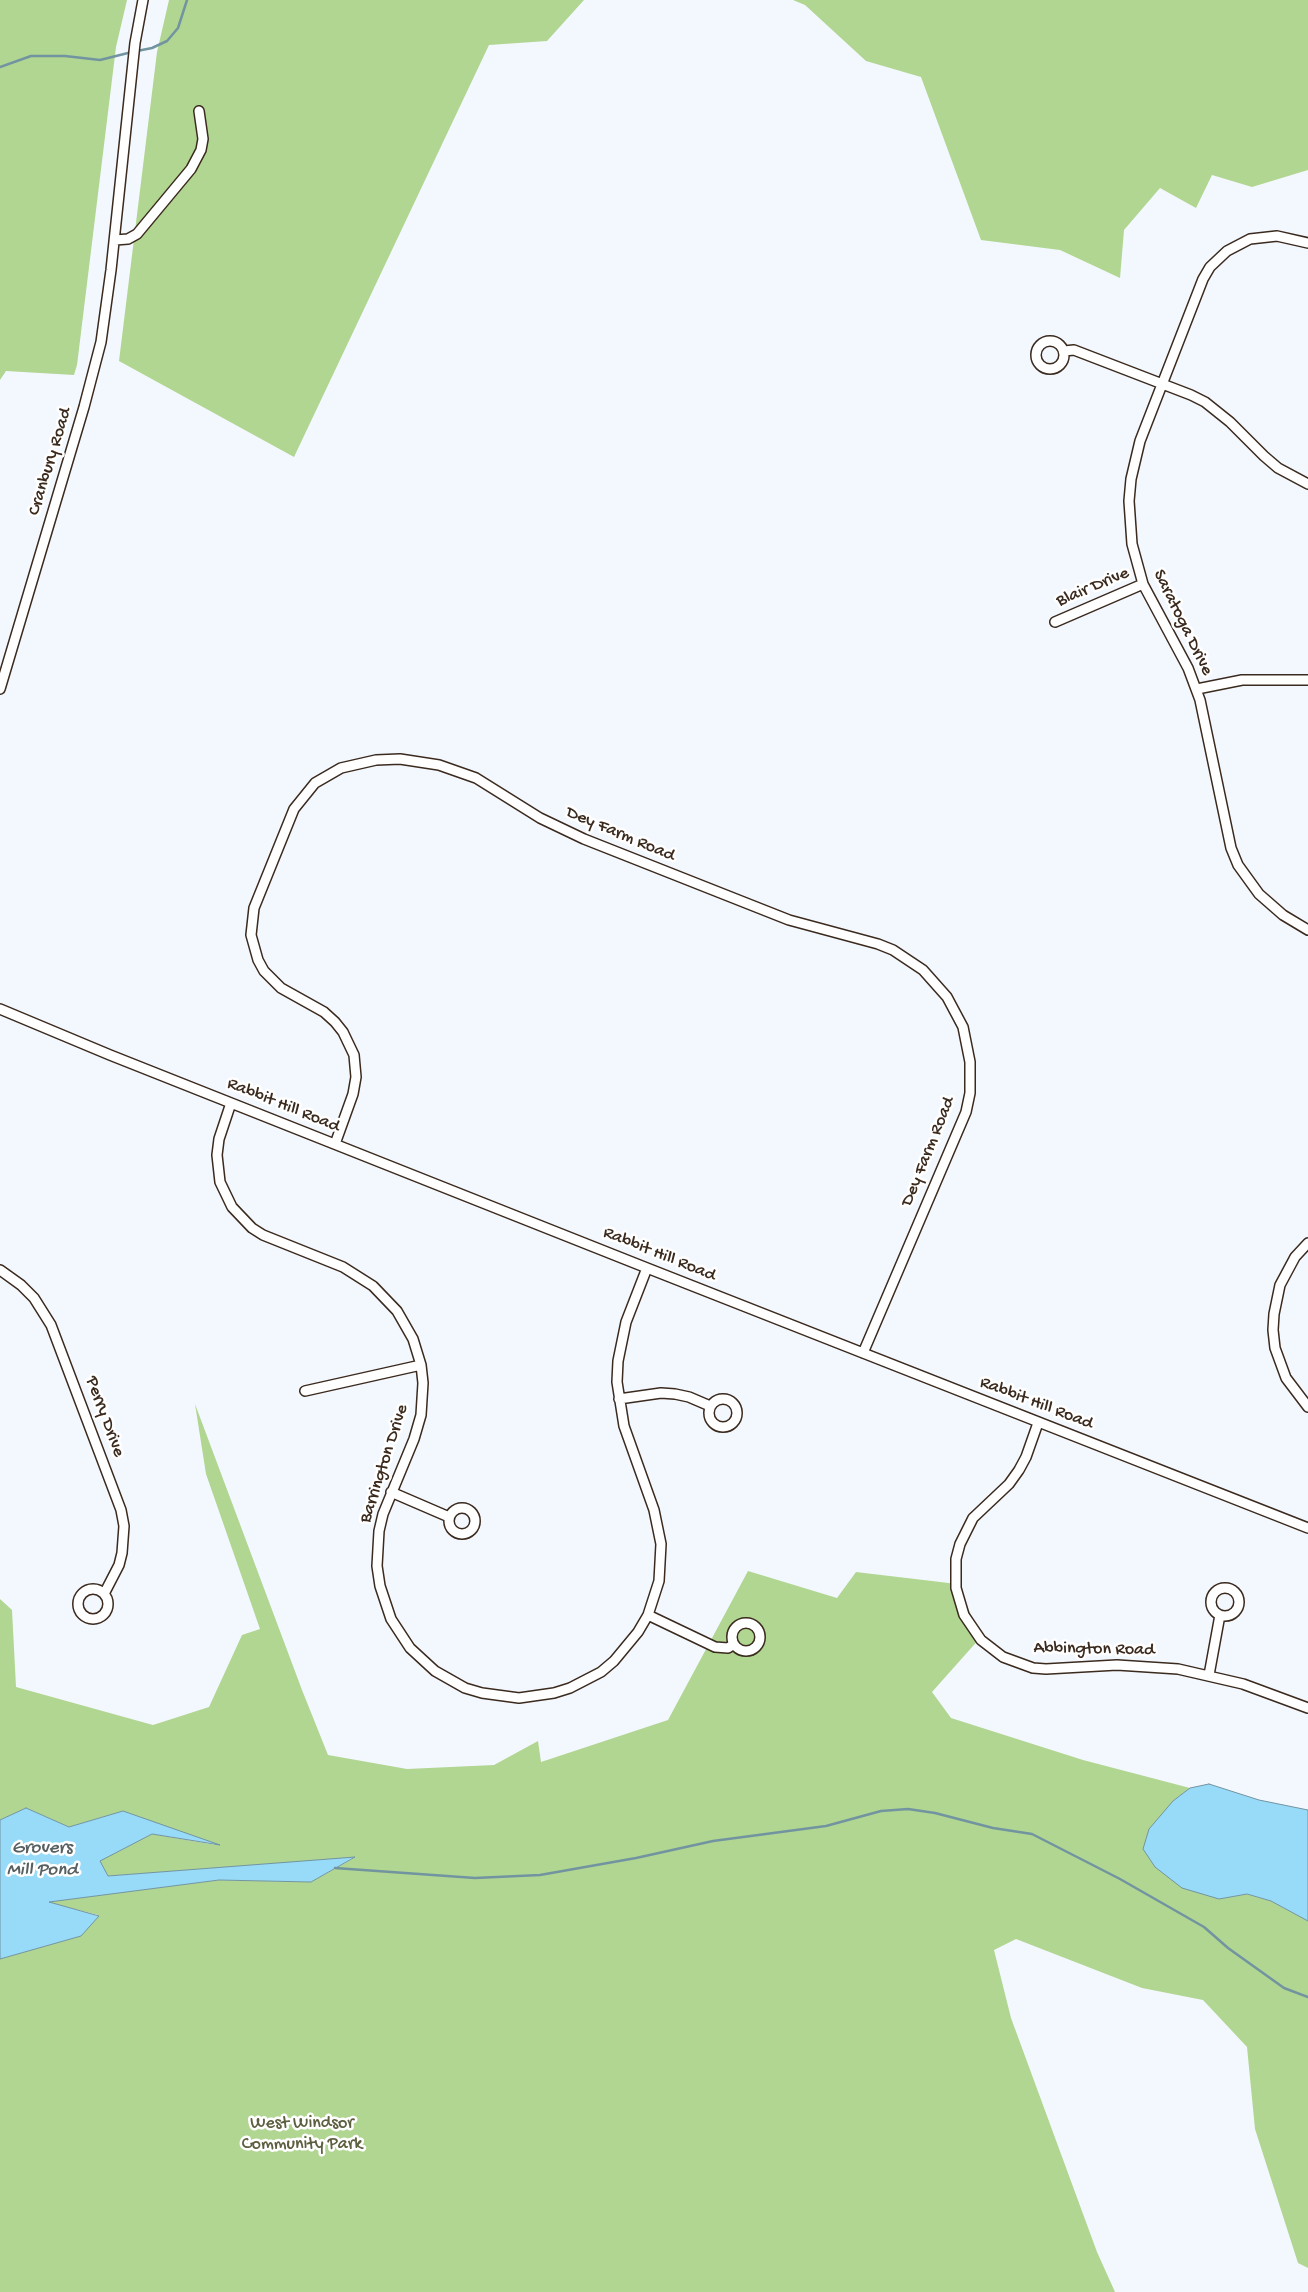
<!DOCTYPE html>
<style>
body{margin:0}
canvas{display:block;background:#f3f7fe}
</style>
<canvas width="1308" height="2292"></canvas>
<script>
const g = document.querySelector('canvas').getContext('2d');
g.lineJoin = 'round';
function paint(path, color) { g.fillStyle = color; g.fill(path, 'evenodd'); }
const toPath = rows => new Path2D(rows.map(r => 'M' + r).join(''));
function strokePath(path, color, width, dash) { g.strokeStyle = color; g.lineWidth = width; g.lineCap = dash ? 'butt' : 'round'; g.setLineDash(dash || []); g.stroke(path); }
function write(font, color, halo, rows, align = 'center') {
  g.font = font + ' "Gochi Hand",sans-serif'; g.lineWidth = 5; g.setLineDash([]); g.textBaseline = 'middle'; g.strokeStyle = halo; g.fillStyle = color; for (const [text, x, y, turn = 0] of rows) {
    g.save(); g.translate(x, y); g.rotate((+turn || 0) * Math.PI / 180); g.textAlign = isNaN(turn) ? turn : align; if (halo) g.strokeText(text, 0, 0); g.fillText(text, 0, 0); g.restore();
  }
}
paint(toPath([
 [0,0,127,0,116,47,77,365,74,375,6,371,0,380],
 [169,0,584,0,547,41,489,45,294,457,119,361,157,52],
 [793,0,1308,0,1308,170,1252,187,1212,175,1196,208,1160,188,1124,230,1120,278,1060,250,981,240,921,77,866,61,805,5],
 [195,1404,302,1690,328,1755,407,1769,494,1765,538,1741,541,1762,668,1720,748,1571,837,1598,856,1572,957,1584,981,1637,932,1692,951,1718,1083,1760,1190,1788,1173,1801,1219,1899,1246,1894,1271,1901,1308,1921,1308,2268,1298,2263,1255,2129,1247,2047,1203,2000,1142,1988,1016,1939,994,1950,1011,2018,1097,2252,1115,2292,0,2292,0,1959,81,1936,98,1915,47,1902,219,1880,311,1882,354,1858,108,1876,99,1861,152,1834,216,1845,123,1811,69,1827,26,1808,0,1820,0,1599,12,1610,16,1687,153,1725,209,1707,242,1635,260,1629,206,1474]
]), '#b1d691');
const water = toPath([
 [1209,1784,1259,1800,1308,1810,1308,1921,1271,1901,1247,1894,1219,1899,1182,1888,1155,1867,1143,1849,1149,1829,1173,1801,1190,1788,1209,1784],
 [26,1808,69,1827,123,1811,220,1845,152,1834,100,1861,108,1876,355,1857,311,1882,219,1880,49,1902,99,1916,81,1936,0,1959,0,1820,26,1808]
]);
paint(water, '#97dbf9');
strokePath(water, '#7294a1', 1);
strokePath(toPath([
 [137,51,152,48,167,41,178,28,187,0],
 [0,67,31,56,65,56,100,60,132,52],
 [335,1868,475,1878,540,1875,636,1858,713,1841,826,1826,881,1811,908,1809,935,1813,993,1828,1032,1834,1120,1879,1204,1927,1228,1948,1284,1988,1308,1997]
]), '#7294a1', 2.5);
const minor = toPath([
 [115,240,128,239,137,234,191,169,201,150,203,139,199,111],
 [1308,243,1277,236,1250,239,1227,251,1210,267,1203,279,1140,441,1131,479,1129,501,1132,544,1143,584,1188,668,1200,700,1231,848,1238,865,1259,894,1283,915,1308,930],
 '1036 355a14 14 0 1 1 28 0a14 14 0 1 1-28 0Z',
 [1064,351,1074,350,1191,395,1205,402,1230,422,1264,456,1278,468,1308,484],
 [1055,622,1143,584],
 [0,689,84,407,101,342,111,270,135,43,143,0],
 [1197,689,1242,680,1308,680],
 [0,1009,110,1055,647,1268,1308,1528],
 [231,1103,219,1139,217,1155,220,1182,232,1207,252,1228,263,1235,343,1267,373,1286,397,1311,413,1339,421,1365,423,1383,421,1415,414,1439,383,1514,379,1531,377,1566,380,1586,391,1619,410,1648,435,1671,465,1688,482,1693,519,1698,554,1693,570,1688,601,1672,614,1661,638,1632,648,1615,659,1581,661,1544,654,1510,624,1426,617,1382,618,1361,626,1322,647,1268],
 [335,1144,353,1094,356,1077,354,1055,343,1032,335,1022,324,1012,281,988,264,971,258,960,251,935,254,908,294,809,315,783,341,768,376,760,400,759,439,765,476,778,540,818,584,839,789,920,878,944,893,950,923,970,947,997,963,1027,970,1062,970,1093,966,1112,863,1353],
 [1308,1243,1295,1257,1280,1285,1274,1314,1273,1330,1275,1348,1286,1378,1308,1407],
 [0,1270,21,1285,34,1298,51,1325,121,1510,124,1526,122,1553,119,1565,104,1594],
 [305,1391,421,1365],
 '709 1413a14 14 0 1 1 28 0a14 14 0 1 1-28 0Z',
 [619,1399,661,1393,675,1394,689,1397,710,1406],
 [1038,1423,1026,1457,1019,1470,1009,1484,973,1518,960,1544,956,1559,956,1588,964,1615,981,1640,1003,1657,1033,1668,1046,1669,1117,1665,1178,1669,1243,1684,1308,1708],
 [391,1492,449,1517],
 '449 1521a13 13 0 1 1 26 0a13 13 0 1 1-26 0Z',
 '1211 1602a14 14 0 1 1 28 0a14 14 0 1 1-28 0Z',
 '78 1604a15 15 0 1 1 30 0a15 15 0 1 1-30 0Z',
 [648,1615,715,1647,728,1648,734,1644],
 '732 1637a14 14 0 1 1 28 0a14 14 0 1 1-28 0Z',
 [1209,1675,1220,1615]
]);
strokePath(minor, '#3b2a1e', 12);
strokePath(minor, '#fff', 9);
write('18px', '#3b2a1e', '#fff', [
 ["Cranbury Road",51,462,-73],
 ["Blair Drive",1093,588,-23],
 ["Saratoga Drive",1182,623,64],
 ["Dey Farm Road",620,835,23],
 ["Rabbit Hill Road",283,1106,22],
 ["Dey Farm Road",929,1152,-68],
 ["Rabbit Hill Road",659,1255,22],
 ["Rabbit Hill Road",1036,1404,21],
 ["Perry Drive",104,1417,70],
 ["Barrington Drive",385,1464,-72],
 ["Abbington Road",1094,1650,1]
]);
write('18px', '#5e5e40', '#fff', [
 ["West Windsor",302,2124],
 ["Community Park",302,2145]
]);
write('italic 19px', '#575f60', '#fff', [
 ["Grovers",42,1849],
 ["Mill Pond",42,1871]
]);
</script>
